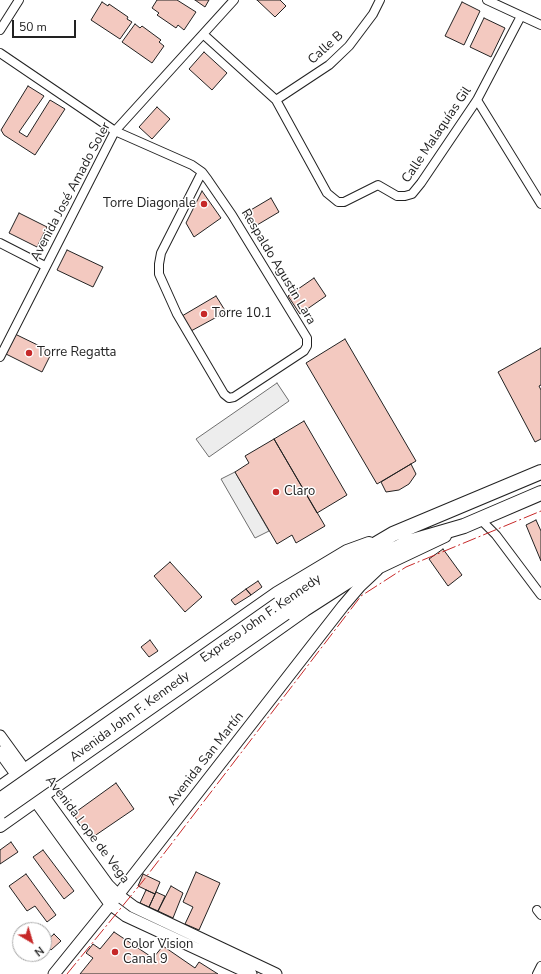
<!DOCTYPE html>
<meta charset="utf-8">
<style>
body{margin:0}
#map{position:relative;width:541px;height:974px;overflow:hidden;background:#fff;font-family:"Nunito Sans",sans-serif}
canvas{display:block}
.north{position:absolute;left:12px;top:922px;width:40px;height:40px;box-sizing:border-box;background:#fff;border:1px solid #a7a7a7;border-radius:50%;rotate:142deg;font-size:11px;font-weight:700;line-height:16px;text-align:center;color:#222}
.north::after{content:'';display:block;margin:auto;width:14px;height:18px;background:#c62828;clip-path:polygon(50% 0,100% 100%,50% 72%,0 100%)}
.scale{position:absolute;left:12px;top:20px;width:64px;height:18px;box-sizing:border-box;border:2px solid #222;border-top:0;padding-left:5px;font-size:12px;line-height:14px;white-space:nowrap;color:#222;-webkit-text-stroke:3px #fff;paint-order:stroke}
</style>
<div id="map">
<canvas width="541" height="974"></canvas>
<div class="north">N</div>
<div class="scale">50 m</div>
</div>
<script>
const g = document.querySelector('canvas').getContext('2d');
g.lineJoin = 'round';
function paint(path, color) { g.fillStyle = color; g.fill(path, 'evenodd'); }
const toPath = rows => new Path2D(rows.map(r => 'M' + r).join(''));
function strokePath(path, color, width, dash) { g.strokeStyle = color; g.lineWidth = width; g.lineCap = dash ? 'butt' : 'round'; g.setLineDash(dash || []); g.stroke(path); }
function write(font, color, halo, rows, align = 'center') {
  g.font = font + ' "Nunito Sans",sans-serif'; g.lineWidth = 3; g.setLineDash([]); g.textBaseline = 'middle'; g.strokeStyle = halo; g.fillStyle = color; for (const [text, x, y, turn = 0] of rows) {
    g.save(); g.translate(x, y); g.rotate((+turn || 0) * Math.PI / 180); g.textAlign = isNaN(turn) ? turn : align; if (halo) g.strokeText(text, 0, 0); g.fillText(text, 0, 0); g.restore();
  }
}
const parking = toPath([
 [277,383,289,401,209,457,196,439,277,383],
 [235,472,269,531,255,538,221,479,235,472]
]);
paint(parking, '#ededed');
strokePath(parking, '#6f6f6f', 1);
const building = toPath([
 [157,0,177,0,196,12,184,30,178,25,176,28,157,15,159,13,152,8,157,0],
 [195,0,209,0,205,7,195,0],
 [257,0,280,0,286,6,275,17,257,0],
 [102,2,108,6,109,4,128,17,127,19,132,22,120,39,91,20,102,2],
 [462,2,480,11,464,45,445,36,462,2],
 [484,18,505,28,491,57,470,47,484,18],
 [135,24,140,28,142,26,161,40,159,42,164,46,152,63,122,42,135,24],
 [204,52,227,73,212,90,189,69,204,52],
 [28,86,44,96,19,132,27,137,50,100,65,109,35,155,4,135,1,130,28,86],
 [157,107,170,119,152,139,139,127,157,107],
 [202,191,221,218,194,237,186,223,202,191],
 [271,198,279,212,252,228,244,214,271,198],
 [19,213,47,227,37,247,9,233,19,213],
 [67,250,103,267,93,287,57,270,67,250],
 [314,278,326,296,300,314,288,296,314,278],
 [216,296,226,312,191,331,182,316,216,296],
 [15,334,52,352,42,372,6,354,15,334],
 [345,339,416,461,377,484,306,363,345,339],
 [541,348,541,385,539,386,541,390,541,439,535,442,498,372,541,348],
 [304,421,347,495,317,513,274,439,304,421],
 [274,439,325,526,296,543,292,535,277,544,235,472,249,463,245,456,274,439],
 [411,464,416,474,409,484,399,490,386,492,381,482,411,464],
 [536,520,541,531,541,561,526,525,536,520],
 [443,549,462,575,448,586,429,559,443,549],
 [170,562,202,597,185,612,154,576,170,562],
 [258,581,262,587,251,595,246,589,258,581],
 [246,589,251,595,235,605,231,600,246,589],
 [150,640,158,651,149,657,141,647,150,640],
 [116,783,134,809,90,839,73,814,116,783],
 [11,842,18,852,0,864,0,850,11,842],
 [43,850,74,891,64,899,33,857,43,850],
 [196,872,220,883,199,930,185,924,193,907,183,902,196,872],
 [26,874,56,915,47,922,35,906,27,911,9,886,26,874],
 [143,874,160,882,155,894,138,886,143,874],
 [171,886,183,893,173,918,158,911,171,886],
 [146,890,155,894,149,907,140,903,146,890],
 [156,892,165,896,158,911,149,907,156,892],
 [114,932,153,958,163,946,195,968,199,962,218,974,80,974,93,958,86,953,93,944,100,949,114,932],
 [54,934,61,941,51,950,44,943,54,934]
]);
paint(building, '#f3c9c0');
strokePath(building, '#222', 1);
const street = toPath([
 [487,0,541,25],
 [0,30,19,0],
 [203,34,276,100,327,193,338,202,344,202,378,185,397,196,405,196,412,194,421,183,477,100,521,16],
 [0,53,115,131,192,165,202,172,208,180,232,215,307,338,307,346,304,351,234,397,229,398,224,394,177,314,159,274,159,264,161,253,202,172],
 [276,100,329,65,349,46,373,14,380,0],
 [477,100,541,204],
 [0,243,45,266],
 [0,357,115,131,234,0],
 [480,519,496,535,541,595],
 [537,910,541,915],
 [537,974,541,966]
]);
const secondary = toPath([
 [0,736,108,885,118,895,134,907,276,974],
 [0,752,110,904,126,916,251,974],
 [54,974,118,895,343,606,360,586,377,570]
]);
const primary = toPath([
 [0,787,277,593,347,551,369,543],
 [0,826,305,610,350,581,445,536]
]);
const highway = toPath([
 [279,604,310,583,393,534,541,472],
 [285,613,343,575,409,542,464,526,541,493]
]);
strokePath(street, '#222', 10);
strokePath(secondary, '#222', 13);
strokePath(primary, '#222', 14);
strokePath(highway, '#222', 16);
strokePath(street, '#fff', 8);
strokePath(secondary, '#fff', 11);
strokePath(primary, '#fff', 12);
strokePath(highway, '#fff', 14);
const highwayBridge = toPath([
 [0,800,279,604],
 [0,812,285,613]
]);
strokePath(highwayBridge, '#222', 16, []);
strokePath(highwayBridge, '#fff', 14);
strokePath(toPath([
 [67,974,143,881,361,596,406,567,541,511]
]), '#c62828', 1, [14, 3, 2, 3]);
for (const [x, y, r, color] of [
 [204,204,4,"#c62828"],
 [204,314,4,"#c62828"],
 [29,353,4,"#c62828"],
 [276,492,4,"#c62828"],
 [115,952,4,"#c62828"]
]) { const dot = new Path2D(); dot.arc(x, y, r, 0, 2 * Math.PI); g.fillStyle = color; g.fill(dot); strokePath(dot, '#fff', 1.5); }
write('13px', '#222', '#fff', [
 ["Calle B",326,48,-42],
 ["Calle Malaquías Gil",437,135,-56],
 ["Avenida José Amado Soler",71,192,-62],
 ["Respaldo Agustin Lara",278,267,59],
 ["Expreso John F. Kennedy",261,619,-35],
 ["Avenida John F. Kennedy",130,717,-36],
 ["Avenida San Martín",206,759,-52],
 ["Avenida Lope de Vega",87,830,53]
]);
write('13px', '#222', '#fff', [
 ["Torre Diagonale",196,204,"right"],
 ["Torre 10.1",212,314],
 ["Torre Regatta",37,353],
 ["Claro",284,492],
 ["Color Vision",123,945],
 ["Canal 9",123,960]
], 'left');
</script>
